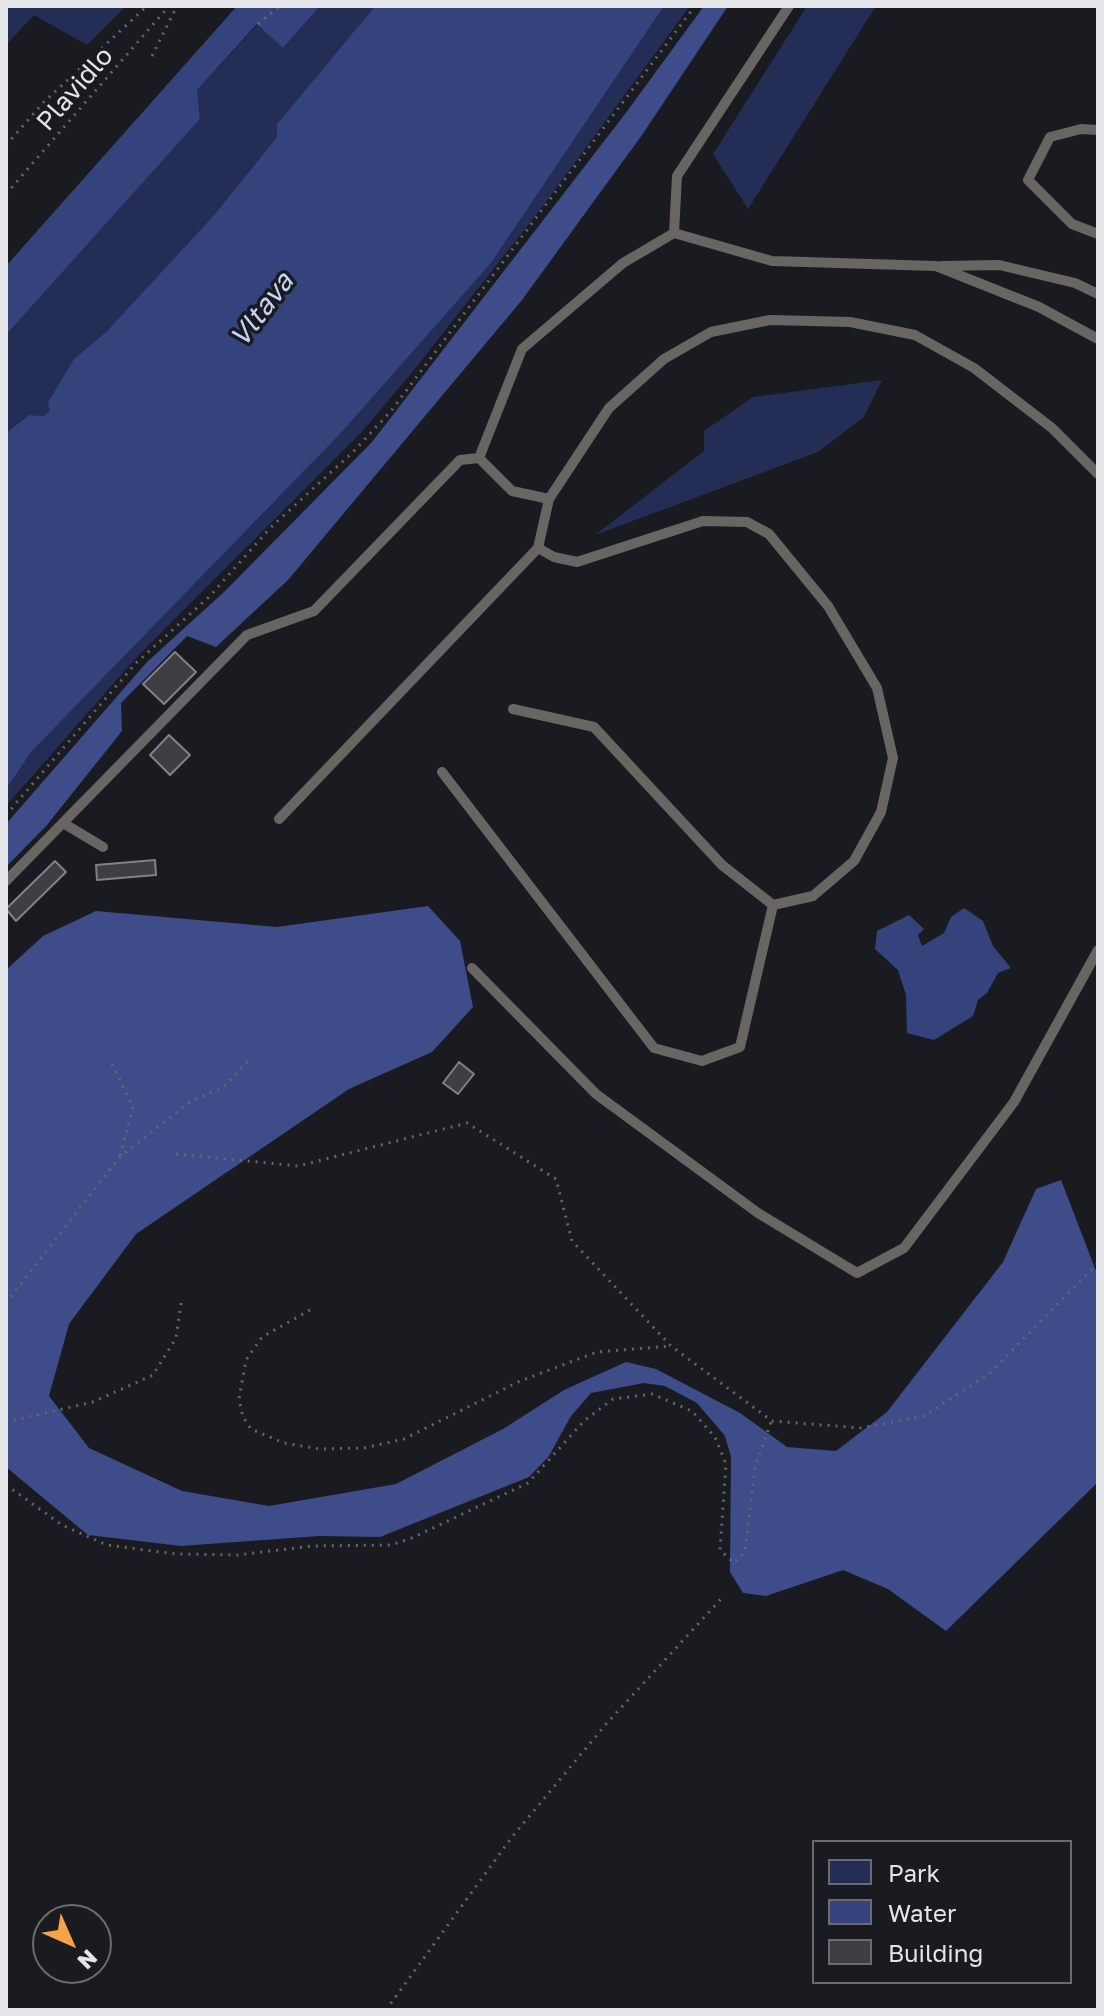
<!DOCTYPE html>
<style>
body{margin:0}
#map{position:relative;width:1104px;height:2016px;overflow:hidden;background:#191b20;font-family:"Golos Text",sans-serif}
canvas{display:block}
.frame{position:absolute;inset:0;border:8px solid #e4e5e9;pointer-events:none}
.legend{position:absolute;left:812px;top:1840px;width:260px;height:144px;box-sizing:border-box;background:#191b20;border:2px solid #6a6c70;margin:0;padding:10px 14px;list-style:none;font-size:24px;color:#e4e5e9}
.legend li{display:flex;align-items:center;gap:16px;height:40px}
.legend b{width:40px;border:2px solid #6a6c70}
.north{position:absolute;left:32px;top:1904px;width:80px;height:80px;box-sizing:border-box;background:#191b20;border:2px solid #6a6c70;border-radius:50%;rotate:135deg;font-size:22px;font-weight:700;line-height:32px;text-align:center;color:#e4e5e9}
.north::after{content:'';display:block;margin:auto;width:28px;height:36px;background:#f7a149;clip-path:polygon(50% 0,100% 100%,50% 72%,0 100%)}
</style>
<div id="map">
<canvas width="1104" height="2016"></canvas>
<div class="frame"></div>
<ul class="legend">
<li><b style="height:22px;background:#232d55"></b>Park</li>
<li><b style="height:22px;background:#35437d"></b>Water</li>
<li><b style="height:22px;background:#3d3f45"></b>Building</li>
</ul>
<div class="north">N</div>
</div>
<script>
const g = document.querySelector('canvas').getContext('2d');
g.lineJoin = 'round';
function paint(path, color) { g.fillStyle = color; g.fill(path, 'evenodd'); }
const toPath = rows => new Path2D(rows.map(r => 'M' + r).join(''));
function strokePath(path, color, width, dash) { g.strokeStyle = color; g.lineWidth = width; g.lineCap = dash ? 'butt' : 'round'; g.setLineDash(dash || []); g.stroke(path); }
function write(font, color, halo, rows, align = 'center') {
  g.font = font + ' "Golos Text",sans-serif'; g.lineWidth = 7; g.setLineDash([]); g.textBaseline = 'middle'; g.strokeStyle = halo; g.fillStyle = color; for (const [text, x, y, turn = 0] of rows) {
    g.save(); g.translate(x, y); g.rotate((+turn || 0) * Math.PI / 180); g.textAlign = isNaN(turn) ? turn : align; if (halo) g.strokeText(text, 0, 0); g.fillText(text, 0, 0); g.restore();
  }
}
paint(toPath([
 [8,6,126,6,87,45,34,15,6,45,6,75,6,8],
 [320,6,375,6,277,124,277,137,215,214,107,331,74,359,50,411,44,416,29,415,6,433,6,335,200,119,197,90,258,24,283,48],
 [664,6,690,6,540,210,410,375,360,434,135,659,6,806,6,789,32,751,341,433,491,263],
 [807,6,876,6,748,209,713,154],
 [882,380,864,417,818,452,595,535,704,451,704,431,753,397]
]), '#232d55');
paint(toPath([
 [704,6,728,6,642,135,522,300,288,580,216,647,187,636,121,703,122,731,47,825,6,867,6,824,147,662,224,592,372,442,625,114],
 [428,906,460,941,473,1007,432,1052,349,1089,136,1234,69,1324,49,1396,89,1448,182,1491,269,1506,396,1484,503,1429,564,1390,626,1362,656,1369,740,1413,787,1447,836,1451,887,1412,1003,1262,1036,1189,1061,1180,1098,1276,1098,1482,946,1631,888,1589,843,1570,766,1596,743,1593,730,1572,731,1457,725,1436,697,1403,665,1386,644,1383,591,1393,571,1416,549,1456,529,1477,380,1537,319,1536,181,1546,88,1535,6,1467,6,970,43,936,96,911,277,927]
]), '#3e4d89');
paint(toPath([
 [237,6,320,6,283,48,257,24,197,90,200,119,6,335,6,266],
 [375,6,664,6,491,263,341,433,32,751,6,789,6,433,29,415,44,416,50,411,48,402,74,359,107,331,215,214,277,137,277,124],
 [964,908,983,921,993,946,1011,968,998,973,987,993,978,1000,973,1016,934,1040,907,1033,906,995,898,970,875,949,877,931,909,915,924,929,918,935,922,946,944,933,951,917]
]), '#35437d');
const building = toPath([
 [175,652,196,672,164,704,143,684,175,652],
 [169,735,190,755,170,775,150,755,169,735],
 [155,860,156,875,97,880,96,865,155,860],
 [55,861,66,872,16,921,6,909,55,861],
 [459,1062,474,1074,458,1094,443,1083,459,1062]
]);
paint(building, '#3d3f45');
strokePath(building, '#808289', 2);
strokePath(toPath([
 [258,24,280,6],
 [152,56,177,6],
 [6,145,45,101,147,6],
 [6,194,169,6],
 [6,815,136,663,210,596,270,528,353,452,391,411,695,6],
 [112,1064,133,1107,120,1157],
 [176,1154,298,1166,467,1123,556,1179,572,1241,671,1346,772,1421,861,1428,924,1416,989,1374,1098,1263],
 [6,1303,119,1158,191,1101,222,1088,251,1058],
 [310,1310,262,1337,246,1360,239,1399,243,1417,251,1429,284,1443,320,1449,364,1448,404,1439,520,1381,597,1352,671,1346],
 [6,1422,93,1402,153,1375,176,1338,182,1297],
 [6,1485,62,1525,107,1545,176,1554,238,1555,312,1546,391,1545,412,1538,528,1483,584,1421,613,1399,652,1394,692,1411,715,1437,726,1464,720,1550,734,1563,745,1552,755,1467,771,1422],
 [386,2010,512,1837,607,1723,721,1599]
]), '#64666b', 3, [2, 6]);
strokePath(toPath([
 [1098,130,1081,129,1050,137,1028,180,1072,224,1098,234],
 [674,233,677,176,789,6],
 [941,266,999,265,1075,283,1098,294],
 [549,499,512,491,479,458,522,349,623,263,674,233,772,261,936,266,1039,307,1098,339],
 [513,709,594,727,722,865,773,905,813,896,854,861,881,812,893,758,877,688,828,606,769,534,747,522,703,521,577,562,554,557,538,548],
 [442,772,654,1048,702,1061,740,1047,773,905],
 [279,819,538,548,549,499,609,408,664,359,711,332,770,320,850,322,915,335,974,368,1052,428,1098,474],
 [63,823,103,847],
 [6,881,247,635,314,611,460,460,479,458],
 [472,968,596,1094,758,1213,857,1273,904,1248,1014,1102,1098,950]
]), '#686563', 10);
write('26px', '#e4e5e9', '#191b20', [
 ["Plavidlo",75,89,-49]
]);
write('italic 28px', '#c6d2f6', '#191b20', [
 ["Vltava",262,310,-53]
]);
</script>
